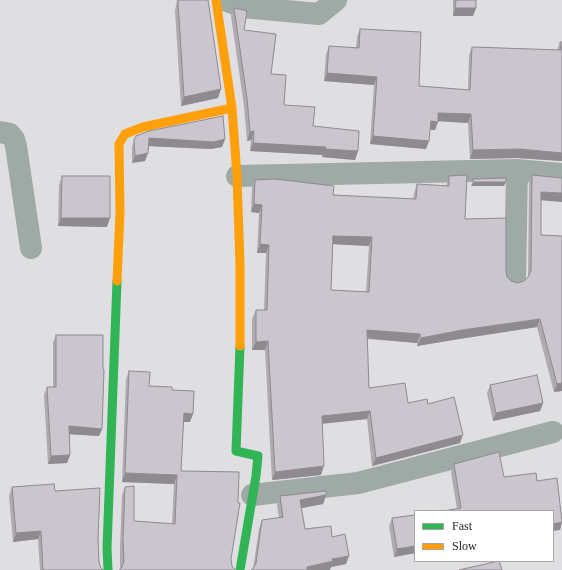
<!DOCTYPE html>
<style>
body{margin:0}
#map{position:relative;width:562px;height:570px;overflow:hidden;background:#dfdee0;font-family:"Times New Roman",serif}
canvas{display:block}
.legend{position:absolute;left:414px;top:510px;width:140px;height:52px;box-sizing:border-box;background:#fff;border:1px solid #a8a7a8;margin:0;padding:5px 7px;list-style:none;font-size:12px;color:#252426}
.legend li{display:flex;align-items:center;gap:8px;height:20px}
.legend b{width:20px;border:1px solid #a8a7a8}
</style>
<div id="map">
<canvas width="562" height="570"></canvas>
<ul class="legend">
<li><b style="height:5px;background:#30b455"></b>Fast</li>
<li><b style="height:5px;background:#ff9f0a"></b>Slow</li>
</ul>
</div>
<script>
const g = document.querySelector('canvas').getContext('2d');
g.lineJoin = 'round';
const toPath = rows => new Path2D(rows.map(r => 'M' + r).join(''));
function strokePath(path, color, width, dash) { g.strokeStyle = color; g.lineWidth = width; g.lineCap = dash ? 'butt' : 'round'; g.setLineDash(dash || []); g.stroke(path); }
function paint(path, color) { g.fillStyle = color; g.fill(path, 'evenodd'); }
strokePath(toPath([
 [225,0,242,7,319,14,336,0],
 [0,132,10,134,14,139,16,146,31,248],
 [237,176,517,170,562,174],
 [515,279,517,170],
 [252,495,358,483,553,432]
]), '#9fa9a6', 22);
strokePath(toPath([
 [240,346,236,451,258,456,256,476,240,570],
 [108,570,107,548,117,281]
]), '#30b455', 9);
strokePath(toPath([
 [216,0,232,108,237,176,240,265,240,346],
 [117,281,120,212,119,144,125,134,143,127,232,108]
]), '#ff9f0a', 9);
paint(toPath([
 [177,0,208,0,218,98,181,106,175,11],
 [453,0,476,0,476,8,473,16,453,16],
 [234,8,244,30,271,74,284,105,313,126,358,151,355,160,322,157,323,155,250,151,251,140,247,141,244,106,231,16],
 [360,29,419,86,468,90,469,55,472,47,557,50,560,42,562,42,562,161,517,158,470,159,468,123,438,121,435,130,430,130,426,149,370,144,374,85,324,81,326,54,329,46,356,48,357,37],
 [225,139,222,147,211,149,149,146,148,153,145,161,132,163,132,147,134,140],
 [532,175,541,200,541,235,562,391,554,392,537,327,459,339,417,346,417,343,367,339,369,388,408,403,428,404,460,443,372,466,367,419,322,424,321,475,272,480,265,350,252,350,252,319,256,310,264,310,266,253,257,253,259,213,251,212,252,188,255,180,333,195,413,199,414,193,417,184,446,186,449,176,465,219,506,271,507,277,511,281,518,283,524,281,528,278,529,184],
 [333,244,369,246,366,292,331,290],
 [62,176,107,227,58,226,59,185],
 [56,335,102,429,99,436,69,434,70,455,67,463,48,464,44,395,47,387,53,387,53,343],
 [129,371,149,386,172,390,190,422,183,422,181,471,239,472,120,569,120,548,122,495,125,487,134,521,172,524,174,484,122,482,126,379],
 [490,385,543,403,540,411,493,421,487,393],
 [454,464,504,477,537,481,560,530,457,509,451,472],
 [12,487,55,491,98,539,99,562,101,568,103,570,40,570,38,539,13,542,9,496],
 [326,495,323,504,301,508,305,529,332,537,346,564,331,567,330,570,253,569,259,529,262,520,279,518,277,505,280,496],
 [415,515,415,553,394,557,389,526,392,518]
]), '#afa9b0');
paint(toPath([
 [455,8,476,8,473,16,453,16],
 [327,73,377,77,374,85,324,81],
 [221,89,218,98,181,106,184,97],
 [438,113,471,114,468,123,435,121],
 [431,121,438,122,435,130,428,129],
 [254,131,251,140,247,141,250,132],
 [373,136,429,141,426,149,370,144],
 [149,138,225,139,222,147,211,149,147,146],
 [253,143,326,147,323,155,250,151],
 [325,149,358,151,355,160,322,157],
 [520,149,562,153,562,161,517,158,470,159,473,150],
 [148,153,145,161,132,163,135,156],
 [473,182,506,182,504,186,471,186],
 [541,192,562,193,562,202,538,200],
 [254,204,262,205,259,213,251,212],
 [61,218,110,218,107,227,58,226],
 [333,236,372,237,369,246,330,244],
 [260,244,269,245,266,253,257,253],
 [540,319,537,327,459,339,417,346,421,338,462,330],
 [367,330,420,334,417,343,364,338],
 [268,341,265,350,252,350,256,342],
 [562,383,562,391,554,392,557,384],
 [543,403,540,411,493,421,496,413],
 [370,411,367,419,318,424,322,416],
 [184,413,193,414,190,422,181,422],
 [69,426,102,429,99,436,66,434],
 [463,435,460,443,372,466,376,458],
 [70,455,67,463,48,464,51,456],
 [324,466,321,475,272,480,275,472],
 [125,473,177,475,174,484,122,482],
 [326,495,323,504,297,509,300,500],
 [562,522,560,530,553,531,553,524],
 [41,531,38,539,13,542,16,533],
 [415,546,415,553,394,557,397,549],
 [349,556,346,564,331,567,330,570,306,570,307,567,332,559]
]), '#8e8a90');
const building = toPath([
 [178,0,208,0,221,89,184,97,178,2,178,0],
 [456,0,476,0,476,8,455,8,456,0],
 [234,8,247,11,244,30,276,34,271,74,286,75,284,105,315,107,313,126,359,131,358,151,325,149,326,147,253,143,254,131,250,132,247,98,234,8],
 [360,29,421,32,419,86,470,90,472,47,561,50,560,42,562,42,562,153,520,149,473,150,471,114,438,113,438,122,431,121,429,141,373,136,377,77,327,73,329,46,359,48,360,29],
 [223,116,225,139,214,142,149,138,148,153,135,156,134,140,136,136,149,131,223,116],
 [467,175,465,219,506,218,506,271,507,277,511,281,518,283,524,281,528,277,531,271,532,175,562,178,562,193,541,192,541,235,562,236,562,383,557,384,540,319,462,330,421,338,420,334,367,330,369,388,405,383,408,403,427,399,428,404,454,397,463,435,376,458,370,411,322,416,324,466,275,472,268,341,256,342,256,310,267,310,269,245,260,244,262,205,254,204,255,180,275,179,334,186,333,195,416,199,417,184,449,186,449,176,467,175],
 [333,236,372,237,369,292,331,290,333,236],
 [62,176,110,176,110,218,61,218,62,176],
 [506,178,506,182,473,182,473,179,506,178],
 [56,335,103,335,103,369,104,370,102,429,69,426,70,455,51,456,47,387,56,387,56,335],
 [129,371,150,372,149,386,172,387,172,390,194,391,193,414,184,413,181,471,239,472,238,503,240,503,231,559,232,566,235,570,119,570,122,567,124,561,123,539,125,487,134,486,134,521,175,524,177,475,125,473,129,371],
 [537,375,543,403,496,413,490,385,537,375],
 [499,452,504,477,536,473,537,481,557,478,562,522,553,524,553,511,443,511,461,508,454,464,499,452],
 [54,484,55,491,100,488,98,539,99,562,101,568,103,570,43,570,41,531,16,533,12,487,54,484],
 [326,491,326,495,300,500,305,529,331,526,332,537,345,534,349,556,332,559,333,561,307,567,307,570,251,570,253,569,256,563,262,520,283,517,280,496,326,491],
 [415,515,415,546,397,549,392,518,415,515],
 [499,561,502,570,459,570,499,561]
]);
paint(building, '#cbc5cd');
strokePath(building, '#8e8a90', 1);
</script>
